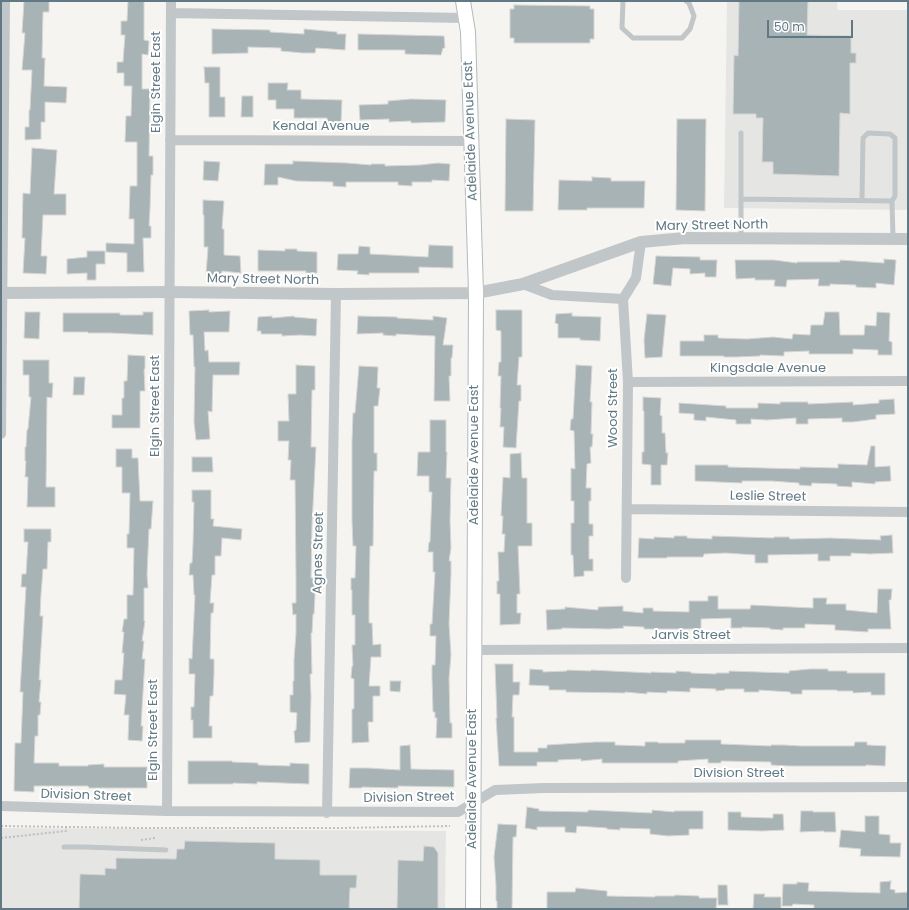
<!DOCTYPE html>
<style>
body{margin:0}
#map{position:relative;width:909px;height:910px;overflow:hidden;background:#f5f4f0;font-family:Poppins,sans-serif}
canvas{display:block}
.frame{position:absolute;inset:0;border:2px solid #617984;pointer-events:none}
.scale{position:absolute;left:767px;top:20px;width:86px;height:18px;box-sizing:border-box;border:2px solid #617984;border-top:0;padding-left:5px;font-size:12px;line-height:14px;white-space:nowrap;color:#617984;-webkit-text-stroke:3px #fff;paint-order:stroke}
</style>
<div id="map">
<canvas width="909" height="910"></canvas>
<div class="frame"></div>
<div class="scale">50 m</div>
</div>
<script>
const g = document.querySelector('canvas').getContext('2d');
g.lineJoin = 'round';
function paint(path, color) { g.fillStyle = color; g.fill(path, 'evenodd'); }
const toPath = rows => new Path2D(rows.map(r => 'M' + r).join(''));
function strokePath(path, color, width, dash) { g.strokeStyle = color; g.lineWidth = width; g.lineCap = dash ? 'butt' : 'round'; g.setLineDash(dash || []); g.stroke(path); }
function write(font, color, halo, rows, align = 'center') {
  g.font = font + ' Poppins,sans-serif'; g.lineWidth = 4; g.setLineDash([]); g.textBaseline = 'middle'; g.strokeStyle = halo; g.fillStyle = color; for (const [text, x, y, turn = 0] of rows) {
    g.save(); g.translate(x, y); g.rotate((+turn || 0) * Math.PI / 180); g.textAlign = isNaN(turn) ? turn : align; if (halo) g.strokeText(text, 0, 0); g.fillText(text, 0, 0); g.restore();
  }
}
paint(toPath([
 [727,1,837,1,838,10,908,10,908,210,724,208],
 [1,828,446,831,445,909,1,909]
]), '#e5e6e4');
const building = toPath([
 [24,1,49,1,49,12,43,12,42,58,45,58,44,86,67,87,66,103,45,102,45,122,41,122,41,139,25,140,25,127,29,127,29,110,30,110,32,70,22,70,25,33,22,33,24,1],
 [128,1,144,1,144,40,149,41,148,55,142,54,142,89,150,89,149,156,153,156,153,175,151,175,150,209,149,226,151,226,151,238,143,238,144,272,127,272,127,253,106,252,106,243,134,244,134,219,129,219,130,186,137,186,137,142,125,142,126,116,131,116,132,86,124,86,124,73,117,73,117,62,123,62,125,35,121,35,121,21,127,21,128,1],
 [739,1,808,1,807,35,851,36,851,53,856,53,856,63,850,63,850,114,840,113,839,176,773,174,773,162,762,162,763,118,756,118,756,114,733,114,734,55,738,56,739,1],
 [514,5,590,6,590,9,594,9,594,39,590,39,590,43,514,43,514,38,510,38,510,9,514,9,514,5],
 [212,29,270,30,270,32,304,34,304,29,337,32,337,34,346,34,345,50,316,48,315,53,303,53,281,51,281,48,248,47,248,53,212,54,212,29],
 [358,34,444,36,445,48,443,48,441,55,405,54,405,50,358,50,358,34],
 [204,67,220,67,220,97,225,97,225,117,209,117,209,83,205,83,204,67],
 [268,83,288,83,287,90,301,90,301,99,342,100,341,123,327,122,327,118,294,118,294,109,276,109,276,100,268,100,268,83],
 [242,96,253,96,253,117,241,117,242,96],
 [411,99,446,100,445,122,411,123,411,121,389,122,389,119,360,120,359,105,388,104,388,101,411,99],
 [506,119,535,120,533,211,505,211,506,119],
 [677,119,706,119,705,211,676,210,677,119],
 [32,148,57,150,54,194,66,194,66,215,43,215,41,256,47,256,46,274,23,273,25,238,22,238,23,193,30,194,32,148],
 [204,161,220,162,218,181,203,180,204,161],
 [293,161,347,163,371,165,371,164,385,164,385,166,420,165,438,163,450,164,449,181,432,180,432,182,412,182,412,186,398,185,398,182,346,182,346,187,333,186,333,182,296,181,278,177,278,185,264,185,265,164,293,164,293,161],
 [592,177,611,178,611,181,645,181,644,208,587,208,587,210,558,210,559,180,592,181,592,177],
 [203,200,224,201,222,229,224,229,224,255,240,256,241,273,222,271,221,275,206,275,208,247,204,247,204,215,203,215,203,200],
 [429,245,453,246,453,268,419,267,419,273,369,273,369,275,357,274,358,271,337,270,338,254,358,254,359,246,370,247,370,254,428,257,429,245],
 [285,249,297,249,297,251,317,252,317,273,306,273,306,271,258,271,258,250,285,251,285,249],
 [87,251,105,251,105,264,96,264,96,280,87,280,87,273,67,274,67,259,87,257,87,251],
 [656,256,700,257,700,260,717,260,716,277,705,277,705,273,690,274,690,269,673,268,671,286,653,284,656,256],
 [884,259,896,260,894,285,876,283,876,288,856,287,856,285,830,284,830,286,818,286,819,279,787,280,786,287,774,286,775,280,755,280,755,278,736,279,735,260,774,260,797,263,797,262,840,262,840,260,884,263,884,259],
 [209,310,209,312,230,311,229,332,204,332,205,351,208,350,209,362,240,362,239,375,213,375,212,412,208,411,210,439,196,440,194,422,195,367,194,367,193,335,190,335,189,311,209,310],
 [496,310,522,310,522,357,519,357,517,385,521,385,521,401,519,401,516,448,503,447,504,427,500,427,501,408,500,408,501,376,498,376,499,362,501,362,501,331,496,330,496,310],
 [25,312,40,312,39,339,24,338,25,312],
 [143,312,153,312,153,335,111,333,88,333,88,332,63,332,63,313,120,313,120,315,143,315,143,312],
 [825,312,839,312,840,335,864,335,865,325,876,326,877,312,890,313,889,341,892,342,892,355,878,355,878,350,853,349,853,354,809,354,809,351,784,352,784,356,760,355,760,356,736,357,724,357,724,356,680,356,680,341,704,341,704,335,718,335,718,338,747,339,773,337,792,339,793,334,810,335,811,325,823,325,825,312],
 [572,313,572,316,601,317,600,341,580,340,580,338,558,338,558,324,555,323,556,314,572,313],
 [647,314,666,315,662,357,645,358,644,340,647,314],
 [272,316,272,318,294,316,294,317,317,319,316,336,300,335,282,336,282,334,261,334,261,331,257,331,258,317,272,316],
 [358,316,397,317,397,318,433,320,433,316,447,318,443,345,453,345,452,358,451,358,451,376,449,376,450,401,434,401,435,336,396,334,396,336,383,335,383,333,357,334,358,316],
 [128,355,145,356,145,369,144,369,145,391,140,391,140,428,112,428,112,415,122,415,122,398,124,398,124,381,127,381,128,355],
 [23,360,49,360,49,383,53,383,52,398,47,397,46,487,55,487,55,507,27,507,28,477,25,477,26,461,25,461,25,447,26,447,27,430,28,429,31,397,29,397,29,375,23,375,23,360],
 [296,365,315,366,315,390,312,390,311,447,316,447,312,525,311,578,314,578,315,595,314,614,313,614,312,633,311,633,312,674,310,674,311,696,310,742,295,743,294,731,296,730,297,713,290,712,290,695,293,695,293,681,294,681,294,660,296,633,296,614,293,615,292,603,296,603,296,578,295,480,290,480,291,460,288,460,289,441,278,441,278,421,289,421,288,394,296,394,296,365],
 [576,365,592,366,590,402,592,402,591,434,593,434,592,447,590,447,591,463,587,464,586,488,591,488,591,501,589,501,589,524,593,524,593,536,589,536,589,559,593,559,593,571,584,571,584,576,574,577,573,555,571,555,571,523,574,523,574,501,571,501,571,468,575,469,574,431,570,430,571,419,573,419,576,365],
 [359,366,378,367,377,388,380,388,378,406,374,406,374,453,377,453,377,471,374,471,373,546,370,546,369,602,369,623,372,623,373,645,381,644,381,657,371,657,369,686,380,686,380,696,373,696,373,722,368,722,369,742,352,743,352,709,354,709,354,679,351,678,352,666,353,666,352,645,355,645,355,615,352,615,352,590,351,590,351,578,355,578,356,546,353,546,352,521,352,441,353,413,355,413,359,366],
 [74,377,85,377,84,395,73,395,74,377],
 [643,397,661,398,660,415,662,416,662,433,665,433,666,453,668,453,667,465,661,465,661,485,651,485,651,465,642,464,642,452,644,452,644,411,643,411,643,397],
 [894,399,895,414,876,415,876,419,853,422,842,422,842,418,808,419,808,424,796,424,796,418,767,420,751,419,751,424,736,424,736,420,706,417,706,421,694,420,694,414,679,413,679,403,726,406,726,408,758,408,758,403,780,404,780,402,808,402,808,404,853,402,853,405,879,403,879,400,894,399],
 [430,420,446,420,446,452,447,452,446,478,451,478,450,521,451,548,449,561,451,561,451,574,449,624,451,655,449,678,450,723,452,723,452,738,436,738,437,718,435,718,435,712,433,712,432,678,432,665,435,665,436,636,430,636,430,624,432,624,435,572,433,572,433,552,428,552,429,542,430,542,432,492,429,492,429,476,417,476,418,452,430,452,430,420],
 [871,446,875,446,875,467,890,466,891,481,875,482,875,484,852,482,852,487,837,486,837,484,812,483,811,486,799,485,799,483,772,481,742,481,742,483,695,481,695,465,728,465,728,467,800,469,800,467,838,468,838,464,867,465,871,446],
 [116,449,132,449,132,458,138,458,140,501,153,501,151,529,149,529,147,575,148,588,144,588,144,621,145,621,142,641,144,641,142,659,145,659,141,726,143,726,142,741,128,740,129,715,124,715,126,695,114,694,115,680,122,680,124,653,122,653,124,632,122,632,124,619,127,619,127,595,133,595,134,548,127,548,127,534,129,534,130,493,122,493,122,467,116,467,116,449],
 [521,453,522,478,527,478,527,523,532,523,532,546,518,546,520,594,517,594,517,613,521,613,520,624,500,625,500,594,497,594,497,581,499,581,498,552,504,552,505,534,502,534,503,516,501,516,503,477,510,478,510,454,521,453],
 [192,457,212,457,213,472,192,472,192,457],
 [192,490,211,490,211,519,214,519,213,526,242,529,241,540,222,538,221,556,215,556,215,575,212,575,210,603,214,603,213,613,211,613,210,659,214,659,214,674,213,696,210,696,209,726,212,726,212,738,193,738,193,720,191,720,191,707,194,707,195,674,189,674,189,658,192,659,195,595,194,595,193,575,189,575,190,563,192,563,193,544,194,502,192,502,192,490],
 [24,529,51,529,51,542,48,542,47,569,43,569,41,594,40,616,43,616,39,680,41,680,39,702,41,702,40,715,38,715,38,736,35,736,34,763,59,763,59,766,88,766,88,765,104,764,104,767,147,767,147,788,89,788,88,786,34,786,34,792,14,791,15,743,21,743,23,692,20,692,26,587,21,587,22,574,26,574,28,542,24,542,24,529],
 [892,535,893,553,870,554,851,553,851,556,830,556,830,561,818,561,818,554,768,555,768,563,755,563,755,555,726,553,704,554,703,557,667,557,667,558,638,558,639,538,654,539,654,537,674,538,674,536,687,536,687,538,712,539,712,536,774,538,774,537,789,537,790,539,830,538,881,540,880,536,892,535],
 [878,589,892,589,891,600,889,600,891,629,868,629,868,632,835,630,835,625,805,624,805,628,783,628,783,630,770,629,770,628,742,627,742,628,731,628,731,618,701,619,701,629,644,629,644,627,623,626,624,628,609,629,562,628,562,629,547,630,546,610,565,609,565,607,598,610,598,607,623,606,623,611,643,613,643,608,653,608,653,611,689,612,689,601,708,601,708,596,718,596,718,609,750,609,751,605,813,608,813,598,827,598,826,604,846,604,846,610,877,613,878,589],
 [495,664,513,664,513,682,520,682,519,695,513,695,512,717,514,717,514,752,538,752,538,748,547,748,547,745,595,742,615,742,615,745,645,746,645,742,658,742,658,743,685,743,685,740,721,740,721,744,771,746,771,745,784,745,801,746,854,746,855,742,867,742,867,745,886,746,885,766,866,765,866,766,789,766,771,765,771,762,721,761,721,763,708,763,708,759,678,761,678,763,602,763,602,759,581,761,581,759,558,760,558,762,537,762,537,766,499,766,496,718,497,718,495,664],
 [530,669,543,670,543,672,567,671,567,670,591,671,591,670,651,673,651,672,676,673,676,671,691,672,691,673,716,674,716,673,729,673,729,671,789,673,789,671,810,669,828,669,828,671,847,671,847,673,885,673,885,695,871,695,871,692,853,693,853,691,837,691,837,690,802,690,802,694,791,694,790,692,759,690,759,692,744,692,744,689,725,689,725,690,716,691,716,689,690,688,690,692,667,691,667,693,647,692,647,694,625,692,625,693,566,692,566,690,549,690,549,686,529,685,530,669],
 [390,681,401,681,400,692,390,691,390,681],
 [410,745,411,769,454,770,454,787,398,786,398,788,362,787,362,788,349,788,350,768,368,768,400,770,400,746,410,745],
 [188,761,232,761,232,762,258,763,258,765,290,766,290,763,309,764,309,784,257,782,257,784,233,783,233,784,188,784,188,761],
 [527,807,539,809,539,811,588,812,588,810,652,813,652,810,674,812,674,811,703,811,703,829,689,829,689,835,668,836,650,834,650,829,620,828,620,830,607,829,607,828,577,826,576,833,565,832,565,827,537,827,537,830,525,828,527,807],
 [801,811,813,811,813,812,835,812,836,832,824,832,824,831,800,832,801,811],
 [728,812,741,812,741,817,773,818,773,814,783,814,784,830,762,831,728,830,728,812],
 [865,816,879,816,879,834,890,835,890,843,901,843,900,857,860,856,861,849,839,847,841,830,865,832,865,816],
 [498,824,517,825,516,837,513,837,512,909,497,909,497,901,496,901,496,885,494,857,498,824],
 [185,841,275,843,275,859,320,860,320,875,357,875,356,888,350,888,349,909,79,909,80,874,105,875,105,868,116,869,116,858,176,859,177,849,184,849,185,841],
 [424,846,434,847,438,853,438,909,397,909,398,860,423,861,424,846],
 [891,881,890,889,895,890,895,893,908,892,908,909,814,909,814,905,793,904,792,906,782,906,783,884,797,884,797,882,809,883,808,891,880,893,880,882,891,881],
 [718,885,727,885,728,905,718,905,718,885],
 [576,888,607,891,607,896,655,897,655,896,675,896,675,895,699,896,699,898,717,898,716,909,547,909,547,892,575,892,576,888],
 [754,894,765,894,764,897,781,897,781,909,753,909,754,894]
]);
paint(building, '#a8b3b6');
strokePath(building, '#d6d5d3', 1);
const secondary = toPath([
 [463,1,468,32,476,293,473,909]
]);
strokePath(secondary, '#b3babd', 16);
strokePath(toPath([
 [1,826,138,828,342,828,450,826],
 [1,838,66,831,66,826],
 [141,840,155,838]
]), '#bdbfc1', 2, [2, 2]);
strokePath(toPath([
 [623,1,622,28,633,38,682,38,690,29,694,16,689,3,686,1],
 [741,133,741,238],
 [741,199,892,201],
 [862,200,863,138,868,133,890,134,895,138,895,196,892,201,893,238],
 [64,847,85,847,166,850]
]), '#c1c6c9', 5);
strokePath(toPath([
 [171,13,466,18],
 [170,140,472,141],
 [523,284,552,295,623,299],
 [628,382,908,381],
 [1,434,5,1],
 [627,509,908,512],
 [626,578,628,382,623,299,636,278,641,242],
 [474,650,908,648],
 [1,806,167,811,454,812,458,812,495,790,544,788,908,787],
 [167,811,171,1],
 [327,813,336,294]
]), '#c1c6c9', 10);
strokePath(toPath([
 [1,293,169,292,336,294,476,293,523,284,641,242,685,238,908,239]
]), '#c1c6c9', 12);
strokePath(secondary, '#fff', 14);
write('13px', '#617984', '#fff', [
 ["Elgin Street East",157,82,-90],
 ["Kendal Avenue",321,127],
 ["Adelaide Avenue East",471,131,-92],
 ["Mary Street North",712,226,-1],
 ["Mary Street North",263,280,1],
 ["Kingsdale Avenue",768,369],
 ["Elgin Street East",156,406,-90],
 ["Wood Street",614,408,-90],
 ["Adelaide Avenue East",475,455,-90],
 ["Leslie Street",768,497,1],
 ["Agnes Street",319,553,-89],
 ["Jarvis Street",691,636],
 ["Elgin Street East",154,730,-90],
 ["Division Street",739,774],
 ["Adelaide Avenue East",473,779,-90],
 ["Division Street",86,796,2],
 ["Division Street",409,798,-1]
]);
</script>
